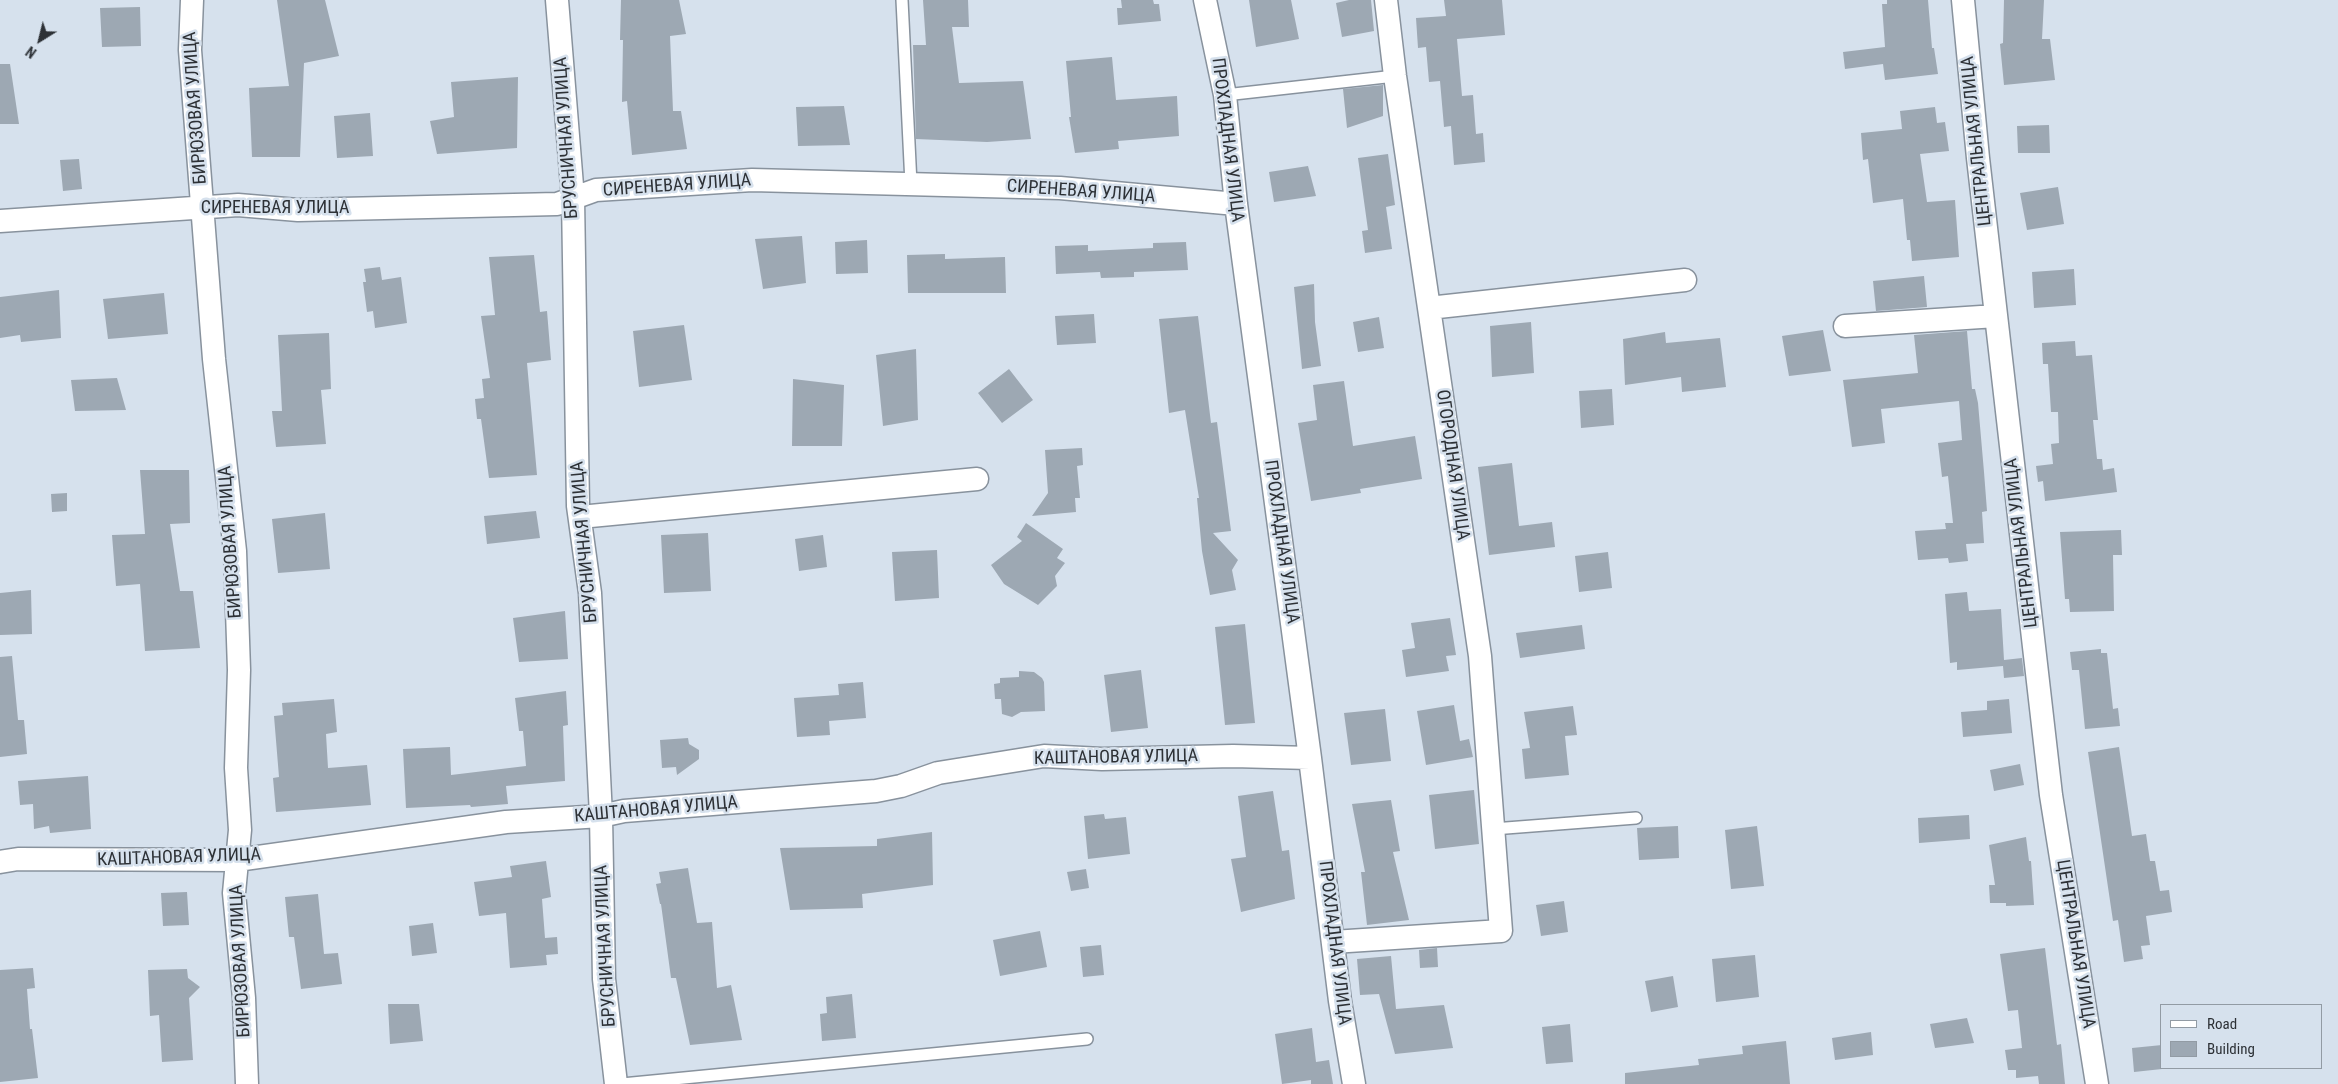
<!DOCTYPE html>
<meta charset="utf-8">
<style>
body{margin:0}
#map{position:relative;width:2338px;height:1084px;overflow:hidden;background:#d6e1ed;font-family:"Roboto Condensed",sans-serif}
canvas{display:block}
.legend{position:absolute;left:2160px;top:1004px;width:162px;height:65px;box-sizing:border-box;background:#d6e1ed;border:1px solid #929ba4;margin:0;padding:6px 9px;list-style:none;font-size:15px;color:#2d3136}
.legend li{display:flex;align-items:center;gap:10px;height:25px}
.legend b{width:25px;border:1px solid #929ba4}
.north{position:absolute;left:15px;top:15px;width:50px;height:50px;-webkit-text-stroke:4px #d6e1ed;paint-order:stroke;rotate:216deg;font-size:14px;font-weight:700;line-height:20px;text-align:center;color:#2d3136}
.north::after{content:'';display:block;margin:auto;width:18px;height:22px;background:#2d3136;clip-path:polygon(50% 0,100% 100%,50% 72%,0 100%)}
</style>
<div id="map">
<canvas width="2338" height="1084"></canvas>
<ul class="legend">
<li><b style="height:6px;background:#fff"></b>Road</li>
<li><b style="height:14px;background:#9da8b3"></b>Building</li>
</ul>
<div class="north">N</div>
</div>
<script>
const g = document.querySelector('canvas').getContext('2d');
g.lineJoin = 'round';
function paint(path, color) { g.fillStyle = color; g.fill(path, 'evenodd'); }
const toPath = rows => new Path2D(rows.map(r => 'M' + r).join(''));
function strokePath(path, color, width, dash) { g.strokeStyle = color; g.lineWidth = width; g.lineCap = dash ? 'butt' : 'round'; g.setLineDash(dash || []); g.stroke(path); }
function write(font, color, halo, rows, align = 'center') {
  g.font = font + ' "Roboto Condensed",sans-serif'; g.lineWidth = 5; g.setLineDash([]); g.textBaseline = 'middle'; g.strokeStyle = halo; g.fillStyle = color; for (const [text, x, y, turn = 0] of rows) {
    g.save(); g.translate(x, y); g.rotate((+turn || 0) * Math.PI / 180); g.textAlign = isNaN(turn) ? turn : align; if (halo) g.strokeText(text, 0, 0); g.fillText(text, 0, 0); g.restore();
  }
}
paint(toPath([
 [277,0,325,0,339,56,304,63,300,157,252,157,249,88,289,86],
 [621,0,679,0,686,34,670,36,673,111,681,111,687,149,632,155,627,101,622,102,623,40,620,40],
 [923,0,968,0,969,27,952,27,959,83,1023,81,1031,139,987,142,916,139,913,45,926,45],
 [1121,0,1153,0,1154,4,1159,4,1161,21,1118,25,1117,8,1122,8],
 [1249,0,1291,0,1299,39,1256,47],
 [1349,0,1371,0,1374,31,1342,37,1336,3],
 [1444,0,1502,0,1505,35,1457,39,1462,96,1473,95,1476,134,1483,133,1485,162,1454,165,1451,126,1444,127,1440,81,1429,82,1426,47,1418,48,1416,18,1446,16],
 [1887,0,1928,0,1932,48,1934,48,1938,74,1885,80,1883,64,1845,69,1843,52,1885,47,1882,4,1887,4],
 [2004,0,2044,0,2042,39,2050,39,2055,80,2004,85,2000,44,2003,43],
 [140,7,141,46,102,47,100,8],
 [1112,57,1116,100,1177,96,1179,136,1118,141,1119,149,1075,153,1069,117,1071,117,1066,61],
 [0,64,10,64,19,124,0,124],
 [518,77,517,148,437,154,430,121,454,117,451,82],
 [1383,85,1383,116,1347,128,1343,89],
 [844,106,850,145,798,146,796,107],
 [1935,107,1937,123,1945,122,1949,151,1920,154,1927,202,1955,200,1959,257,1912,261,1910,240,1907,240,1903,199,1873,203,1868,159,1863,160,1861,133,1902,129,1900,111],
 [370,113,373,156,337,158,334,116],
 [2049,125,2050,153,2018,153,2017,126],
 [1388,154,1395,205,1386,207,1392,249,1365,253,1362,231,1368,230,1358,158],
 [79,159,82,189,63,191,60,160],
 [1308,166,1316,196,1274,202,1269,172],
 [2058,187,2064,224,2027,230,2020,193],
 [802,236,806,283,763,289,755,239],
 [867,240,868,273,836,274,835,242],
 [1186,242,1188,270,1134,272,1134,277,1101,278,1100,272,1056,274,1055,246,1088,245,1088,251,1153,248,1153,243],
 [945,254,945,259,1005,257,1006,293,908,293,907,255],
 [534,255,540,312,547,311,551,360,527,363,537,475,489,478,481,419,477,419,475,399,484,398,482,379,490,378,481,316,495,315,489,257],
 [380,267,382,280,401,277,407,323,375,328,373,311,367,312,363,282,366,282,364,269],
 [2074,269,2076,305,2034,308,2032,272],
 [1924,276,1927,307,1876,311,1873,281],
 [1314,284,1315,322,1321,366,1302,369,1294,287],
 [59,290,61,338,21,342,20,335,0,338,0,297],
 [164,293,168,334,108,339,103,299],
 [1094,314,1096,343,1057,345,1055,316],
 [1198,316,1211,423,1217,422,1231,531,1213,533,1238,560,1232,570,1236,590,1210,595,1202,551,1197,498,1199,498,1185,410,1169,413,1159,319],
 [1379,317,1384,348,1358,352,1353,322],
 [1531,322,1534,373,1492,377,1490,326],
 [684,325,692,380,639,387,633,331],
 [1823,330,1831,371,1789,376,1782,336],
 [1967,331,1972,389,1975,389,1978,403,1984,472,1987,511,1982,512,1984,543,1966,544,1968,561,1949,563,1948,558,1918,560,1915,531,1946,529,1945,523,1953,523,1948,476,1942,477,1938,443,1962,440,1959,401,1881,409,1885,443,1852,447,1843,380,1918,373,1914,335],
 [1665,332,1666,343,1720,338,1726,387,1682,392,1681,377,1625,385,1623,339],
 [329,333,331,389,321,390,326,444,276,447,272,411,282,411,278,335],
 [2075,341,2076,356,2092,355,2098,420,2093,420,2097,459,2102,459,2103,470,2114,468,2117,492,2045,501,2043,481,2038,482,2036,466,2053,464,2051,444,2059,443,2058,412,2051,412,2048,364,2043,364,2042,343],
 [916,349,918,420,883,426,876,355],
 [1009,369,1033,400,1002,423,978,393],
 [117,378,126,410,75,411,71,380],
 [793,379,844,385,842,446,792,446],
 [1344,381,1353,446,1415,436,1422,479,1360,489,1361,493,1311,501,1298,423,1317,420,1313,385],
 [1612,389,1614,425,1581,428,1579,391],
 [1082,448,1083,465,1077,466,1080,498,1075,498,1076,512,1032,516,1048,493,1045,450],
 [1512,463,1519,526,1552,522,1555,547,1489,555,1478,467],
 [140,470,189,470,190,523,170,524,180,591,193,591,200,648,145,651,140,584,116,586,112,535,145,534],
 [67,493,67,511,52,512,51,494],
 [536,511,540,538,487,544,484,516],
 [325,513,330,569,278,573,272,519],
 [1026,523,1063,549,1057,558,1065,563,1055,576,1057,586,1038,605,1004,584,991,565,1022,541,1017,537],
 [2121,530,2122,555,2113,555,2114,611,2070,612,2069,599,2065,599,2060,532],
 [708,533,711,591,664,593,661,535],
 [823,535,827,567,799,571,795,539],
 [937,550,939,598,895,601,892,552],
 [1608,552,1612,588,1579,592,1575,556],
 [31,590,32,634,0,635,0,593],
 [1967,592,1969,611,2001,609,2004,660,2022,658,2024,676,2004,678,2003,666,1957,670,1957,662,1950,663,1945,594],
 [565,611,568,659,519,662,513,618],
 [1450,618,1456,655,1446,656,1449,671,1406,677,1402,650,1415,648,1411,623],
 [1245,624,1255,723,1225,725,1215,627],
 [1582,625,1585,649,1520,658,1516,633],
 [2101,649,2101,653,2107,653,2113,709,2118,708,2120,726,2085,729,2079,670,2072,670,2070,652],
 [12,656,18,720,24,720,27,754,0,757,0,657],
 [1141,670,1148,728,1111,732,1104,675],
 [1019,671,1034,672,1042,678,1044,682,1045,711,1021,712,1012,717,1002,714,1001,699,995,699,994,684,1000,683,1000,678,1019,677],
 [863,682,866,718,829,721,830,735,797,737,794,698,839,695,838,684],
 [566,691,568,725,563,726,565,781,506,786,508,804,471,807,470,805,406,808,403,749,450,747,451,775,526,766,523,731,519,731,515,698],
 [334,699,337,732,326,734,328,768,367,765,371,805,276,812,273,778,279,777,274,716,283,715,282,703],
 [2009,699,2012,733,1963,737,1961,712,1987,710,1987,701],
 [1454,705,1460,741,1469,739,1473,757,1426,765,1417,711],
 [1573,706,1577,735,1565,736,1569,775,1525,779,1522,749,1530,748,1524,712],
 [1385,709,1391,761,1351,765,1344,713],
 [688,738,689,744,699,750,699,759,677,775,676,767,662,768,660,740],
 [2119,747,2132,836,2146,834,2150,861,2155,861,2160,891,2169,890,2172,912,2146,916,2150,945,2141,946,2143,959,2124,962,2118,920,2113,921,2088,752],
 [2020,764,2024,785,1994,791,1990,770],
 [88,776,91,829,50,833,49,826,34,829,33,804,20,805,18,781],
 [1474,790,1479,844,1435,849,1429,795],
 [1273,791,1282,851,1289,850,1295,899,1241,912,1231,859,1246,857,1238,796],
 [1391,800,1400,851,1393,852,1409,920,1367,925,1361,872,1365,872,1352,804],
 [1104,814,1105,819,1126,817,1130,854,1088,859,1084,816],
 [1969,815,1970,839,1919,843,1918,818],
 [1678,826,1679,858,1639,860,1637,828],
 [1757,826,1764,886,1731,889,1725,830],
 [932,832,933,885,862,894,863,908,790,910,780,848,877,846,877,839],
 [2026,837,2029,861,2031,861,2034,905,2006,906,2006,903,1990,903,1989,885,1995,885,1989,845],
 [546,861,551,897,542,899,545,938,557,937,558,954,546,955,547,965,510,968,506,913,479,916,474,882,512,877,510,866],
 [688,868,697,923,712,922,717,988,731,985,742,1040,690,1045,676,978,671,978,661,904,660,904,656,884,661,883,659,872],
 [1086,869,1089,888,1071,891,1067,872],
 [187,892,189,925,163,926,161,893],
 [318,894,324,954,338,953,342,984,301,989,294,937,289,937,285,897],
 [1564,901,1568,932,1541,936,1536,905],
 [433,923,437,953,412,956,409,926],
 [1040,931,1047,967,1000,976,993,940],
 [1101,945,1104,975,1083,977,1080,947],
 [1437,948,1438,967,1420,968,1419,950],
 [2045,948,2057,1045,2061,1044,2065,1084,2039,1084,2038,1076,2016,1078,2016,1070,2008,1070,2005,1050,2022,1048,2018,1010,2008,1011,2000,954],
 [1755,955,1759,997,1716,1002,1712,959],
 [1391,956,1396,1009,1444,1005,1453,1048,1395,1054,1379,994,1360,995,1357,959],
 [33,968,35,988,27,989,30,1029,32,1029,38,1078,0,1082,0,970],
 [187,969,188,978,200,987,189,998,193,1060,162,1062,159,1015,150,1016,148,970],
 [1673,976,1678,1007,1651,1012,1645,981],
 [852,994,856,1038,822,1041,820,1014,827,1013,826,997],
 [388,1004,419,1004,423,1041,390,1044],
 [1967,1018,1974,1043,1935,1048,1930,1024],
 [1570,1024,1573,1062,1546,1064,1542,1027],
 [1312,1028,1316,1062,1329,1060,1333,1084,1311,1084,1311,1080,1282,1084,1275,1034],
 [1871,1032,1873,1055,1835,1060,1832,1038],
 [1786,1041,1790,1084,1625,1084,1625,1073,1699,1065,1698,1059,1743,1054,1742,1046],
 [2162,1045,2162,1069,2134,1072,2132,1048]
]), '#9da8b3');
const lane = toPath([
 [902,0,911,184],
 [1225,95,1395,76],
 [1493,829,1636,818],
 [622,1084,1087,1039]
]);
const street = toPath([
 [192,0,190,50,214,359,235,551,239,670,236,768,240,830,234,893,244,998,247,1084],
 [557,0,573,198,578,506,590,593,601,816,604,979,616,1084],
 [1205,0,1225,95,1236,204,1310,758,1340,1001,1354,1084],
 [1963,0,1978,158,2051,795,2097,1084],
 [0,221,238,205,298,210,557,204,596,190,752,180,1060,188,1236,204],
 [1429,308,1685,280],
 [1845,326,1996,316],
 [580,517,977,479],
 [0,862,18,859,237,860,506,822,601,816,624,811,876,791,901,786,938,773,1044,756,1102,759,1233,756,1310,758],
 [1333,942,1501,931,1480,656,1395,76,1386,0]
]);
strokePath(lane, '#88929d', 14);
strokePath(street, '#88929d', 25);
strokePath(lane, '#fff', 11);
strokePath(street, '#fff', 22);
write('18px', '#2d3136', '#d6e1ed', [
 ["БИРЮЗОВАЯ УЛИЦА",196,108,-94],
 ["БРУСНИЧНАЯ УЛИЦА",567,138,-94],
 ["ПРОХЛАДНАЯ УЛИЦА",1227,140,83],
 ["ЦЕНТРАЛЬНАЯ УЛИЦА",1977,141,-96],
 ["СИРЕНЕВАЯ УЛИЦА",677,186,-4],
 ["СИРЕНЕВАЯ УЛИЦА",1081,192,4],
 ["СИРЕНЕВАЯ УЛИЦА",275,208],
 ["ОГОРОДНАЯ УЛИЦА",1452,465,82],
 ["БИРЮЗОВАЯ УЛИЦА",231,542,-94],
 ["БРУСНИЧНАЯ УЛИЦА",585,542,-95],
 ["ПРОХЛАДНАЯ УЛИЦА",1281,542,82],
 ["ЦЕНТРАЛЬНАЯ УЛИЦА",2022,543,-97],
 ["КАШТАНОВАЯ УЛИЦА",1116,758,-1],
 ["КАШТАНОВАЯ УЛИЦА",656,810,-5],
 ["КАШТАНОВАЯ УЛИЦА",179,858,-2],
 ["ПРОХЛАДНАЯ УЛИЦА",1334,943,83],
 ["ЦЕНТРАЛЬНАЯ УЛИЦА",2075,944,81],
 ["БРУСНИЧНАЯ УЛИЦА",606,946,-93],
 ["БИРЮЗОВАЯ УЛИЦА",241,961,-93]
]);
</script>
